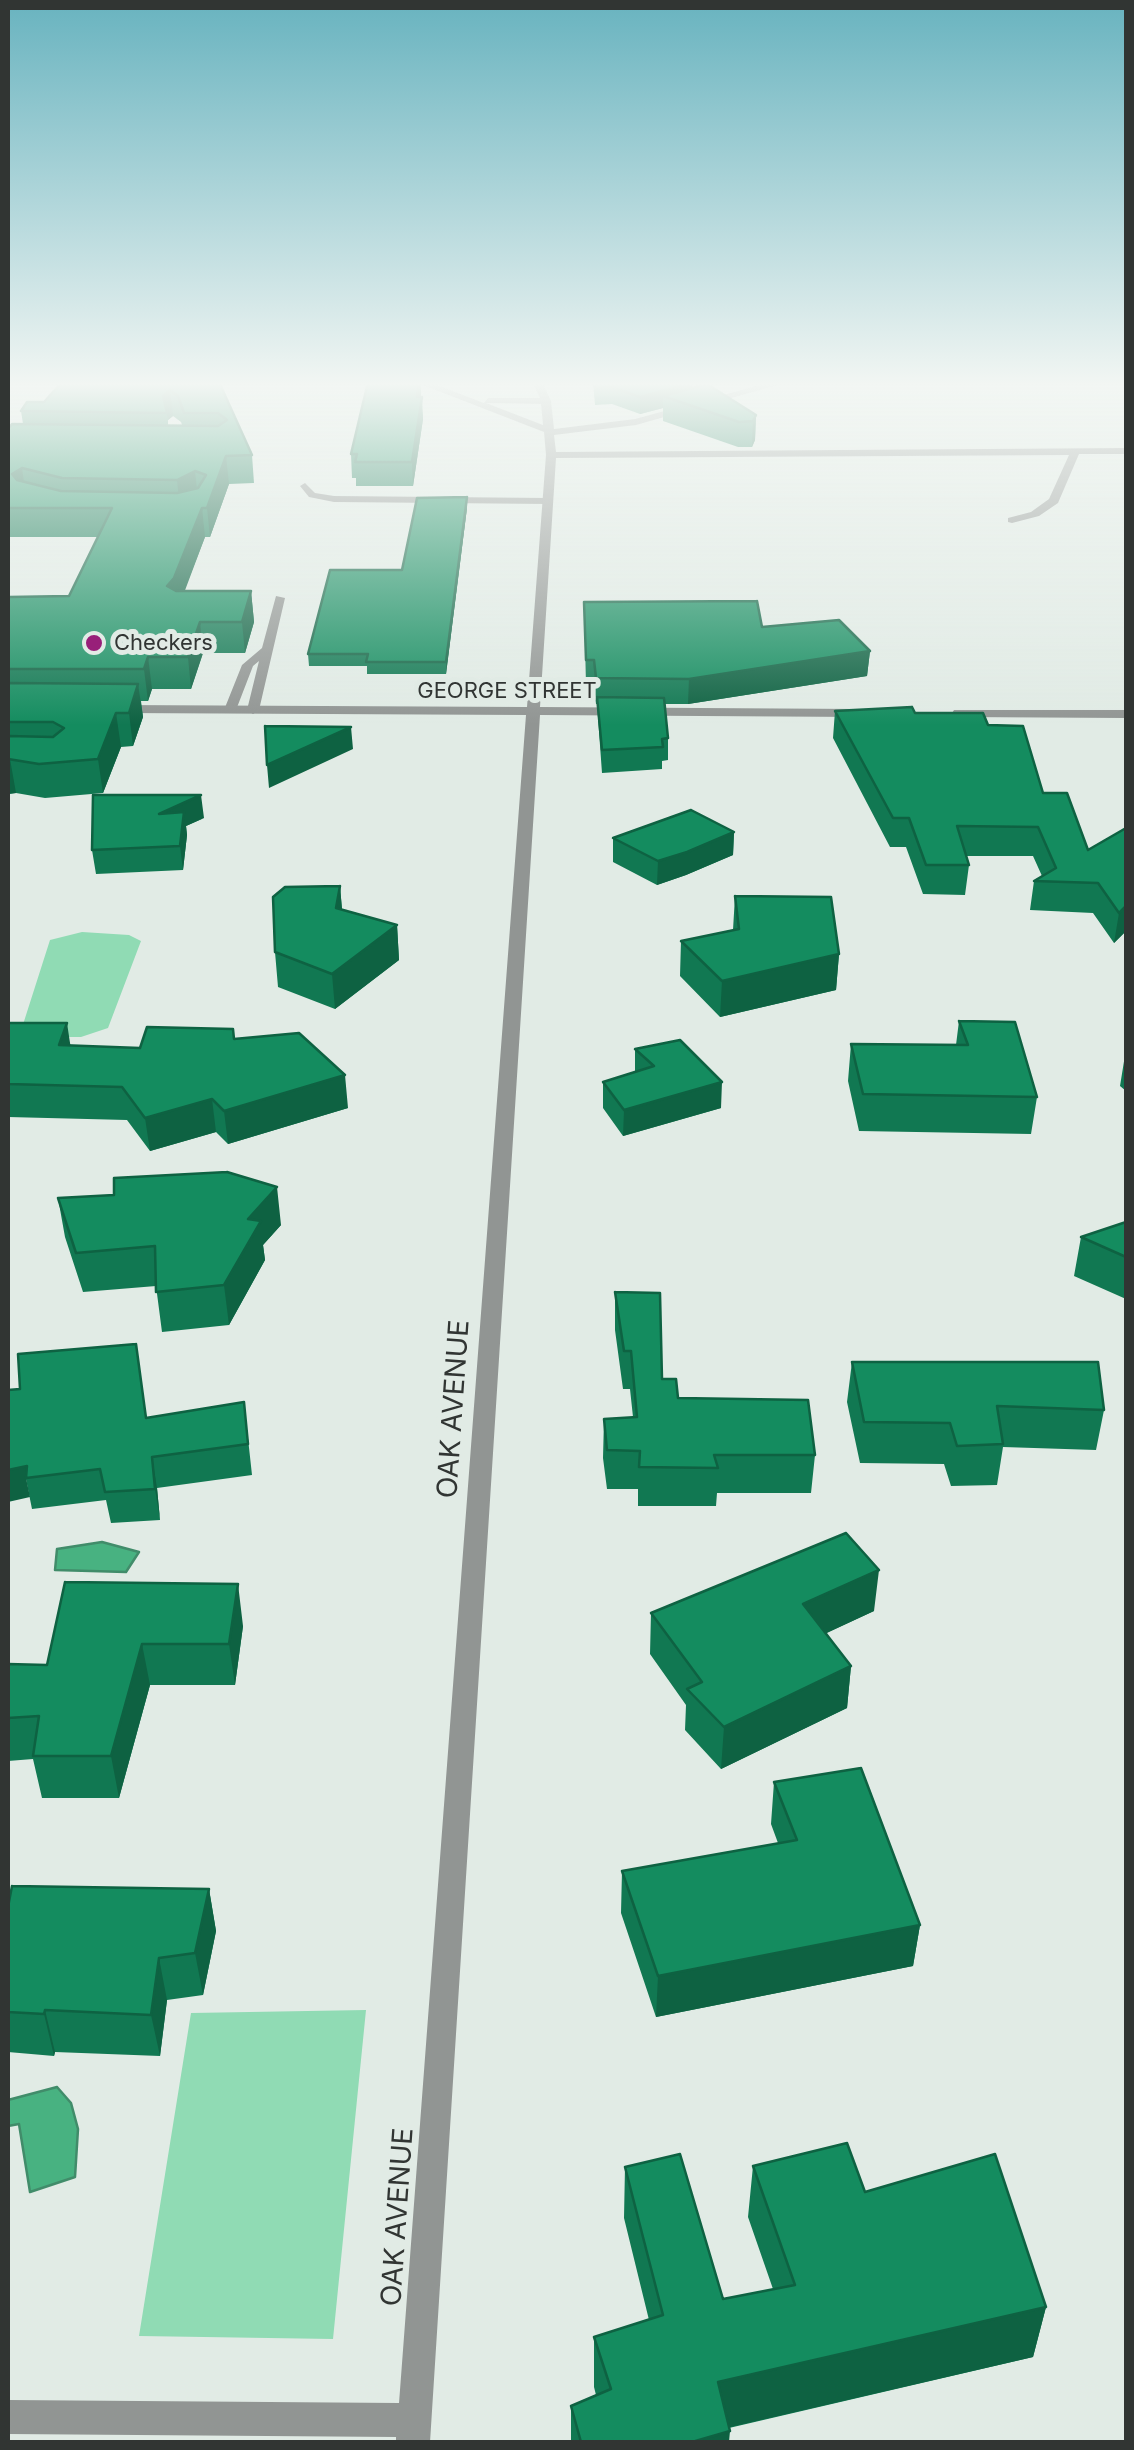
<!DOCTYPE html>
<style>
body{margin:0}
#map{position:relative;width:1134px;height:2450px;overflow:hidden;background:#e1ebe5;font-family:Inter,sans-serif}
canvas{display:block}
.frame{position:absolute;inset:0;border:10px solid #313533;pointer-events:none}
</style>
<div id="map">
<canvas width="1134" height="2450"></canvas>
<div class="frame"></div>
</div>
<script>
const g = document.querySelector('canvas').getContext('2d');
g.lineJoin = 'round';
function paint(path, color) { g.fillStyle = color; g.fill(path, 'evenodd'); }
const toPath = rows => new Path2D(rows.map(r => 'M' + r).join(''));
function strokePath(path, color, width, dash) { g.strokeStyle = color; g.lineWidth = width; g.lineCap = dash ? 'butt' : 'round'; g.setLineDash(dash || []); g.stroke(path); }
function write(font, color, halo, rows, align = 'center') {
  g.font = font + ' Inter,sans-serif'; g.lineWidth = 10; g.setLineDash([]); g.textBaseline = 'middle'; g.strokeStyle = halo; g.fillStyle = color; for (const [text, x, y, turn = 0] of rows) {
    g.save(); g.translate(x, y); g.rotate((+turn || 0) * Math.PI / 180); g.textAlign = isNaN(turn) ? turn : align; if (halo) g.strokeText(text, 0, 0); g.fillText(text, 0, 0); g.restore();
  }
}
paint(toPath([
 [82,932,129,935,141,941,108,1028,81,1037,19,1037,50,940],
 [366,2010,333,2339,139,2336,191,2013]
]), '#90dbb4');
const water = toPath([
 [102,1542,139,1552,126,1572,55,1570,57,1549,102,1542],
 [57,2087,71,2103,78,2129,75,2177,30,2192,19,2124,8,2126,8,2100,57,2087]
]);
paint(water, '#48b281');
strokePath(water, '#418c6a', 2.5);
paint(toPath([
 [305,483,315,493,334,496,548,498,553,501,548,504,334,502,309,497,300,486,305,483],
 [276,596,285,598,259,710,253,714,247,710,259,661,253,666,236,710,226,713,224,710,242,665,262,648,276,596]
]), '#919593');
paint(toPath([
 [415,382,429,382,484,403,488,398,540,398,532,382,542,382,551,401,554,429,635,419,771,382,788,382,636,425,554,435,556,452,1126,448,1126,454,1079,454,1058,503,1039,516,1012,523,1008,522,1008,518,1031,512,1049,499,1069,455,556,458,540,707,860,709,867,713,860,717,540,715,430,2442,396,2442,396,2437,8,2434,8,2400,399,2403,526,715,119,713,112,709,119,705,527,707,546,455,544,432,415,382],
 [486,403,541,404,543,425,486,403],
 [954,710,1126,710,1126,718,959,717,952,713,954,710]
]), '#919593');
paint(toPath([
 [219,382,252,455,254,483,229,484,210,537,205,537,184,591,251,591,254,622,245,653,203,653,191,689,152,689,148,701,141,701,143,717,133,746,121,747,103,793,45,798,16,793,8,794,8,597,69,596,98,537,8,537,8,429,23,424,21,411,44,402],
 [173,416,181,422,182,425,168,425,168,420],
 [593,382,692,382,692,389,756,415,755,440,752,447,738,447,663,421,663,408,640,414,612,404,595,405],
 [421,397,423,419,413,486,356,486,356,478,352,478,351,454],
 [467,508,446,674,367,674,367,666,309,666,308,654,402,570],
 [584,602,762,627,870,651,867,676,688,704,665,704,668,738,668,760,662,761,662,769,602,773,597,704,596,704,594,685,586,685],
 [835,711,915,713,988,725,1088,850,1126,828,1126,931,1114,943,1093,913,1030,910,1034,881,1042,876,1033,856,966,856,969,865,965,895,923,894,906,847,890,847,833,738],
 [204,818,186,826,187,835,183,870,96,874,92,850],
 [734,832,733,855,686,875,657,885,613,862,613,838],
 [340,886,342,910,397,925,399,960,335,1009,278,987,275,952],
 [735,896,839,954,836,990,720,1017,680,976,681,941,733,930],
 [959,1021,1037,1097,1031,1134,859,1131,848,1081,851,1044,956,1045],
 [8,1023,71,1045,140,1048,234,1039,348,1108,228,1144,216,1132,150,1151,127,1120,8,1117],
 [635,1049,721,1108,623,1136,603,1108,603,1082,635,1073],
 [1126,1049,1126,1091,1120,1086],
 [58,1198,281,1225,263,1245,265,1260,229,1325,162,1332,156,1286,83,1292,65,1237],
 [1126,1222,1126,1299,1074,1276,1081,1237],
 [615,1292,662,1379,678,1398,815,1455,811,1493,717,1493,716,1506,638,1506,638,1489,607,1489,603,1458,604,1419,633,1417,630,1389,623,1389,615,1330],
 [852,1362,1104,1410,1096,1450,1003,1447,997,1485,951,1486,944,1464,860,1463,847,1402],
 [8,1390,147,1418,244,1402,252,1475,157,1488,160,1520,111,1523,106,1500,32,1509],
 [65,1582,243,1626,235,1685,150,1685,119,1798,42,1798,33,1759,8,1761,8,1664,47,1665],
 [874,1611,826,1633,851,1666,847,1708,721,1769,685,1730,686,1705,650,1654,651,1613],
 [774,1782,920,1925,913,1966,656,2017,621,1913,622,1871,778,1843,771,1824],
 [209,1889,216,1931,203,1995,167,2000,160,2056,55,2052,54,2056,8,2052,8,1907],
 [753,2166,865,2192,1046,2307,1033,2357,729,2428,729,2442,571,2442,571,2406,596,2395,594,2387,594,2337,649,2320,624,2218,625,2167,723,2299,773,2289,748,2217]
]), '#117852');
paint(toPath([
 [419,382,421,382,421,395,418,419,417,397],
 [692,383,692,400,663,396,663,408,640,414,640,397],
 [170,390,173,416,168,420,163,396],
 [422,397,423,419,413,486,412,462],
 [756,415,755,440,752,447,753,421],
 [226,456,229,484,210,537,207,508],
 [22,468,26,496,12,474],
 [195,471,198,499,180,508,177,480],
 [467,497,467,508,446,674,446,662],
 [202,508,205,537,178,609,167,586],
 [251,591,254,622,245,653,242,622],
 [200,622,203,653,191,689,188,657],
 [870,651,867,676,688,704,689,679],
 [148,657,152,689,148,701,144,669],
 [138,684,143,717,133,746,129,713],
 [116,713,121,747,103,793,98,759],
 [351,727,353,749,269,788,267,765],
 [8,759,10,759,16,793,8,794],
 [201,795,204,818,186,826,187,835,183,870,180,846,159,814],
 [734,832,733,855,686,875,657,885,658,861],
 [340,886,343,921,336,908],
 [1126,906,1126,931,1114,943,1119,913],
 [397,925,399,960,335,1009,332,974],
 [839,954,836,990,720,1017,722,981],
 [67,1023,72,1056,59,1045],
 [345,1075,348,1108,228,1144,224,1111],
 [722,1082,721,1108,623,1136,624,1110],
 [212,1099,216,1132,150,1151,145,1118],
 [277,1187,281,1225,263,1245,265,1260,229,1325,224,1285,248,1219],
 [152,1457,157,1488,160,1520,155,1489],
 [27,1466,26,1478,30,1497,8,1502,8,1470],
 [879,1570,874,1611,799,1646,803,1604],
 [238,1584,243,1626,235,1685,229,1644],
 [142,1644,150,1685,119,1798,111,1756],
 [851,1666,847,1708,721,1769,724,1727],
 [209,1889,216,1931,203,1995,195,1953],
 [920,1925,913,1966,656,2017,658,1976],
 [159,1958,167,2000,160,2056,151,2015],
 [45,2010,55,2052,54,2056,44,2014],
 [1046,2307,1033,2357,713,2431,718,2382],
 [730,2431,729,2442,692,2442]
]), '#0e6242');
const building = toPath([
 [62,382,219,382,252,455,226,456,207,508,202,508,174,578,167,586,176,591,251,591,242,622,200,622,188,657,148,657,144,669,8,669,8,597,69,596,112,508,8,508,8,429,12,424,218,426,227,420,218,413,184,413,178,396,170,390,163,396,167,413,21,411,27,402,44,402,62,382],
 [22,468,62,478,177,480,195,471,206,475,198,488,177,493,61,491,17,480,12,474,22,468],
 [368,382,419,382,417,397,422,397,412,462,355,462,357,454,351,454,368,382],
 [594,382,692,382,692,383,640,397,612,387,595,388,594,382],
 [707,384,756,415,753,421,739,422,663,396,707,384],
 [467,497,446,662,366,662,368,654,308,654,330,570,402,570,417,498,467,497],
 [757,601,762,627,839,620,870,651,689,679,596,678,594,660,586,660,584,602,757,601],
 [8,683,138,684,129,713,116,713,98,759,39,764,8,759,8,736,53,737,64,728,53,722,8,722,8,683],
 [597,697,664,698,668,738,662,739,663,747,602,750,597,697],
 [912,707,915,713,983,713,988,725,1023,726,1043,793,1067,793,1088,850,1126,828,1126,906,1119,913,1098,883,1034,881,1056,868,1038,827,957,826,969,865,926,865,909,818,893,818,835,711,912,707],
 [265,726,351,727,267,765,265,726],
 [93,795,201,795,159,814,184,812,180,846,92,850,93,795],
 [691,810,734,832,687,852,658,861,613,838,691,810],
 [340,886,336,908,397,925,332,974,275,952,273,897,285,887,340,886],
 [735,896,831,897,839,954,722,981,681,941,739,929,735,896],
 [959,1021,1015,1022,1037,1097,863,1094,851,1044,968,1045,959,1021],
 [8,1023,67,1023,59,1045,140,1048,147,1027,233,1029,234,1039,299,1033,345,1075,224,1111,212,1099,145,1118,122,1087,8,1084,8,1023],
 [680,1040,722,1082,624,1110,603,1082,654,1066,635,1049,680,1040],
 [227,1172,277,1187,248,1219,261,1221,224,1285,156,1292,155,1246,76,1253,58,1198,114,1195,114,1178,227,1172],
 [1126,1222,1126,1257,1081,1237,1126,1222],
 [615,1292,660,1293,662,1379,676,1379,678,1398,808,1400,815,1455,714,1455,718,1468,639,1467,640,1451,607,1450,604,1419,637,1417,631,1351,624,1351,615,1292],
 [136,1344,146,1418,244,1402,248,1444,152,1457,155,1489,105,1492,100,1469,26,1478,27,1466,8,1470,8,1390,20,1389,18,1354,136,1344],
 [852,1362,1098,1362,1104,1410,997,1406,1003,1444,957,1446,950,1423,864,1422,852,1362],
 [846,1533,879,1570,803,1604,851,1666,724,1727,687,1689,702,1682,651,1613,846,1533],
 [65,1582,238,1584,229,1644,142,1644,111,1756,33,1756,39,1716,8,1718,8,1664,47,1665,65,1582],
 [861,1768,920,1925,658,1976,622,1871,797,1840,774,1782,861,1768],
 [12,1886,209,1889,195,1953,159,1958,151,2015,45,2010,44,2014,8,2012,8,1907,12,1886],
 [847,2143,865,2192,995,2154,1046,2307,718,2382,730,2431,692,2442,581,2442,571,2406,611,2389,594,2337,663,2315,625,2167,680,2154,723,2299,795,2285,753,2166,847,2143]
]);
paint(building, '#148c5f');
strokePath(building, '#0e6242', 2.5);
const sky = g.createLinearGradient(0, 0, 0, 725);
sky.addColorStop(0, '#68b3bf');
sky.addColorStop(0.53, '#f2f6f3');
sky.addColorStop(1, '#f2f6f300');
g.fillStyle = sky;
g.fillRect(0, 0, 1134, 725);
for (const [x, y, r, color] of [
 [94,643,10,"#981f79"]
]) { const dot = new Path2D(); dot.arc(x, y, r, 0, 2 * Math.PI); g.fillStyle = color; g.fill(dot); strokePath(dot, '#e1ebe5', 4); }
write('22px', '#313533', '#e1ebe5', [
 ["Checkers",114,643]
], 'left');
write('22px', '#313533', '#e1ebe5', [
 ["GEORGE STREET",507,691]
]);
write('28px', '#313533', '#e1ebe5', [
 ["OAK AVENUE",454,1409,-86],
 ["OAK AVENUE",398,2217,-86]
]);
</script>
